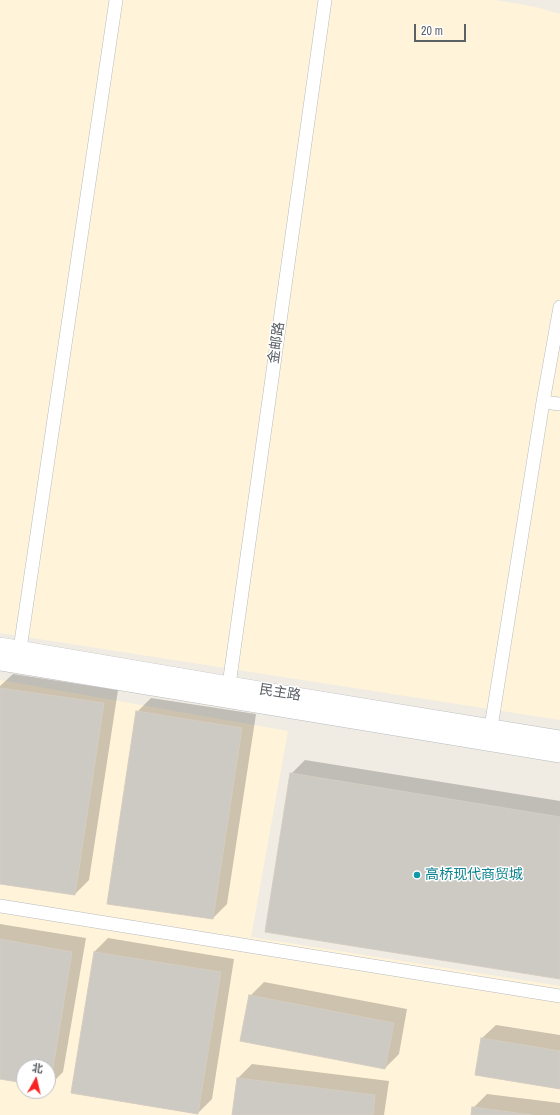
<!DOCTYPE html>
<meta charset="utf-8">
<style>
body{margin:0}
#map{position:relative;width:560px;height:1115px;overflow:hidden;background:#f0ece4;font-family:"Archivo Narrow","Noto Sans SC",sans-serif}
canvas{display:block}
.north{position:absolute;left:16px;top:1059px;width:40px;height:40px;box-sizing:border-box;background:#fff;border:1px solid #bec0c2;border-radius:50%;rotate:8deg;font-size:11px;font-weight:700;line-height:16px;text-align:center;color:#5c6166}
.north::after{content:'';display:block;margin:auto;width:14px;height:18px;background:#f72323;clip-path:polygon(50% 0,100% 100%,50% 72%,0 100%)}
.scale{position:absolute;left:414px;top:24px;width:52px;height:18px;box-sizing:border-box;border:2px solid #5c6166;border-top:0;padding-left:5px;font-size:12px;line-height:14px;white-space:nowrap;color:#5c6166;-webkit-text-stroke:3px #fff;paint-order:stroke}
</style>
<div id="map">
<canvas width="560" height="1115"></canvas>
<div class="north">北</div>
<div class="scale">20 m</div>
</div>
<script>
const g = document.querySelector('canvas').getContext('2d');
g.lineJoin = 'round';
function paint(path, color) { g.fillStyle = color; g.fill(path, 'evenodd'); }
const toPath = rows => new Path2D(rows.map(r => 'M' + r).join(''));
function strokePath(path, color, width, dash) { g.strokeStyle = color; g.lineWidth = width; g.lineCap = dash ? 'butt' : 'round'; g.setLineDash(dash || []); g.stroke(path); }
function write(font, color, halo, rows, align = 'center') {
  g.font = font + ' "Archivo Narrow","Noto Sans SC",sans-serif'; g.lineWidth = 3; g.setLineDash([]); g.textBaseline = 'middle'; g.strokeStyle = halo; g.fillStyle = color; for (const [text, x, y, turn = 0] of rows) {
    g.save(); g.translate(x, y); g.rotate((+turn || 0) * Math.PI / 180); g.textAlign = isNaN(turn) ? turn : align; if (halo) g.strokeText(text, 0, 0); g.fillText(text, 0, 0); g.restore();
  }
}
paint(toPath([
 [0,0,495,0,536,7,560,14,560,720,0,633],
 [0,680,288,731,251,937,560,986,560,1115,0,1115],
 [24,1067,48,1067,48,1091,24,1091]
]), '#fff3d9');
paint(toPath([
 [13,674,118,690,89,880,75,894,0,883,0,686],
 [151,698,256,714,227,904,213,918,137,712],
 [305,760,560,801,560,978,291,774],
 [0,924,86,938,63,1072,49,1086,48,1086,48,1067,24,1067,24,1082,0,1078],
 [108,938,234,959,212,1099,198,1113,94,952],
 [264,982,407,1009,399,1054,385,1068,250,996],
 [496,1025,560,1035,560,1088,482,1038],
 [252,1064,389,1081,384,1115,233,1115,238,1078],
 [487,1094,560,1103,560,1115,472,1115,473,1108]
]), '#0003');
const building = toPath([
 [0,688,104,703,75,895,0,884,0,688],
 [136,711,242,728,213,919,107,904,136,711],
 [290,773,560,817,560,979,265,932,290,773],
 [0,939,72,952,50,1087,48,1087,48,1067,24,1067,24,1083,0,1079,0,939],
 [94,952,221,972,198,1114,71,1093,94,952],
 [249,995,394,1023,385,1069,240,1041,249,995],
 [481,1038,560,1051,560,1089,475,1075,481,1038],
 [237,1078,375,1095,373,1115,232,1115,237,1078],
 [472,1107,532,1115,471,1115,472,1107]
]);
paint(building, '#cdc9c3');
strokePath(building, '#d5cdc1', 1);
const minor = toPath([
 [543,402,560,404],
 [20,649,116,0],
 [229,685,325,0],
 [491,727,543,402,560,307],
 [0,906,560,996]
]);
const tertiary = toPath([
 [0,646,229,685,560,739],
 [0,662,560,754]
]);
strokePath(minor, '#b6babf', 14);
strokePath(tertiary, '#b6babf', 18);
strokePath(minor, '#fff', 13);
strokePath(tertiary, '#fff', 17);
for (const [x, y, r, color] of [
 [417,875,4,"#0f9aa8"]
]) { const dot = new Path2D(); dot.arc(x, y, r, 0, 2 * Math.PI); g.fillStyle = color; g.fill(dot); strokePath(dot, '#fff', 1.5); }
write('14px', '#5c6166', '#fff', [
 ["金邮路",277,343,-82],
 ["民主路",280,693,9]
]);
write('14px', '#0d838f', '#fff', [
 ["高桥现代商贸城",425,875]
], 'left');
</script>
